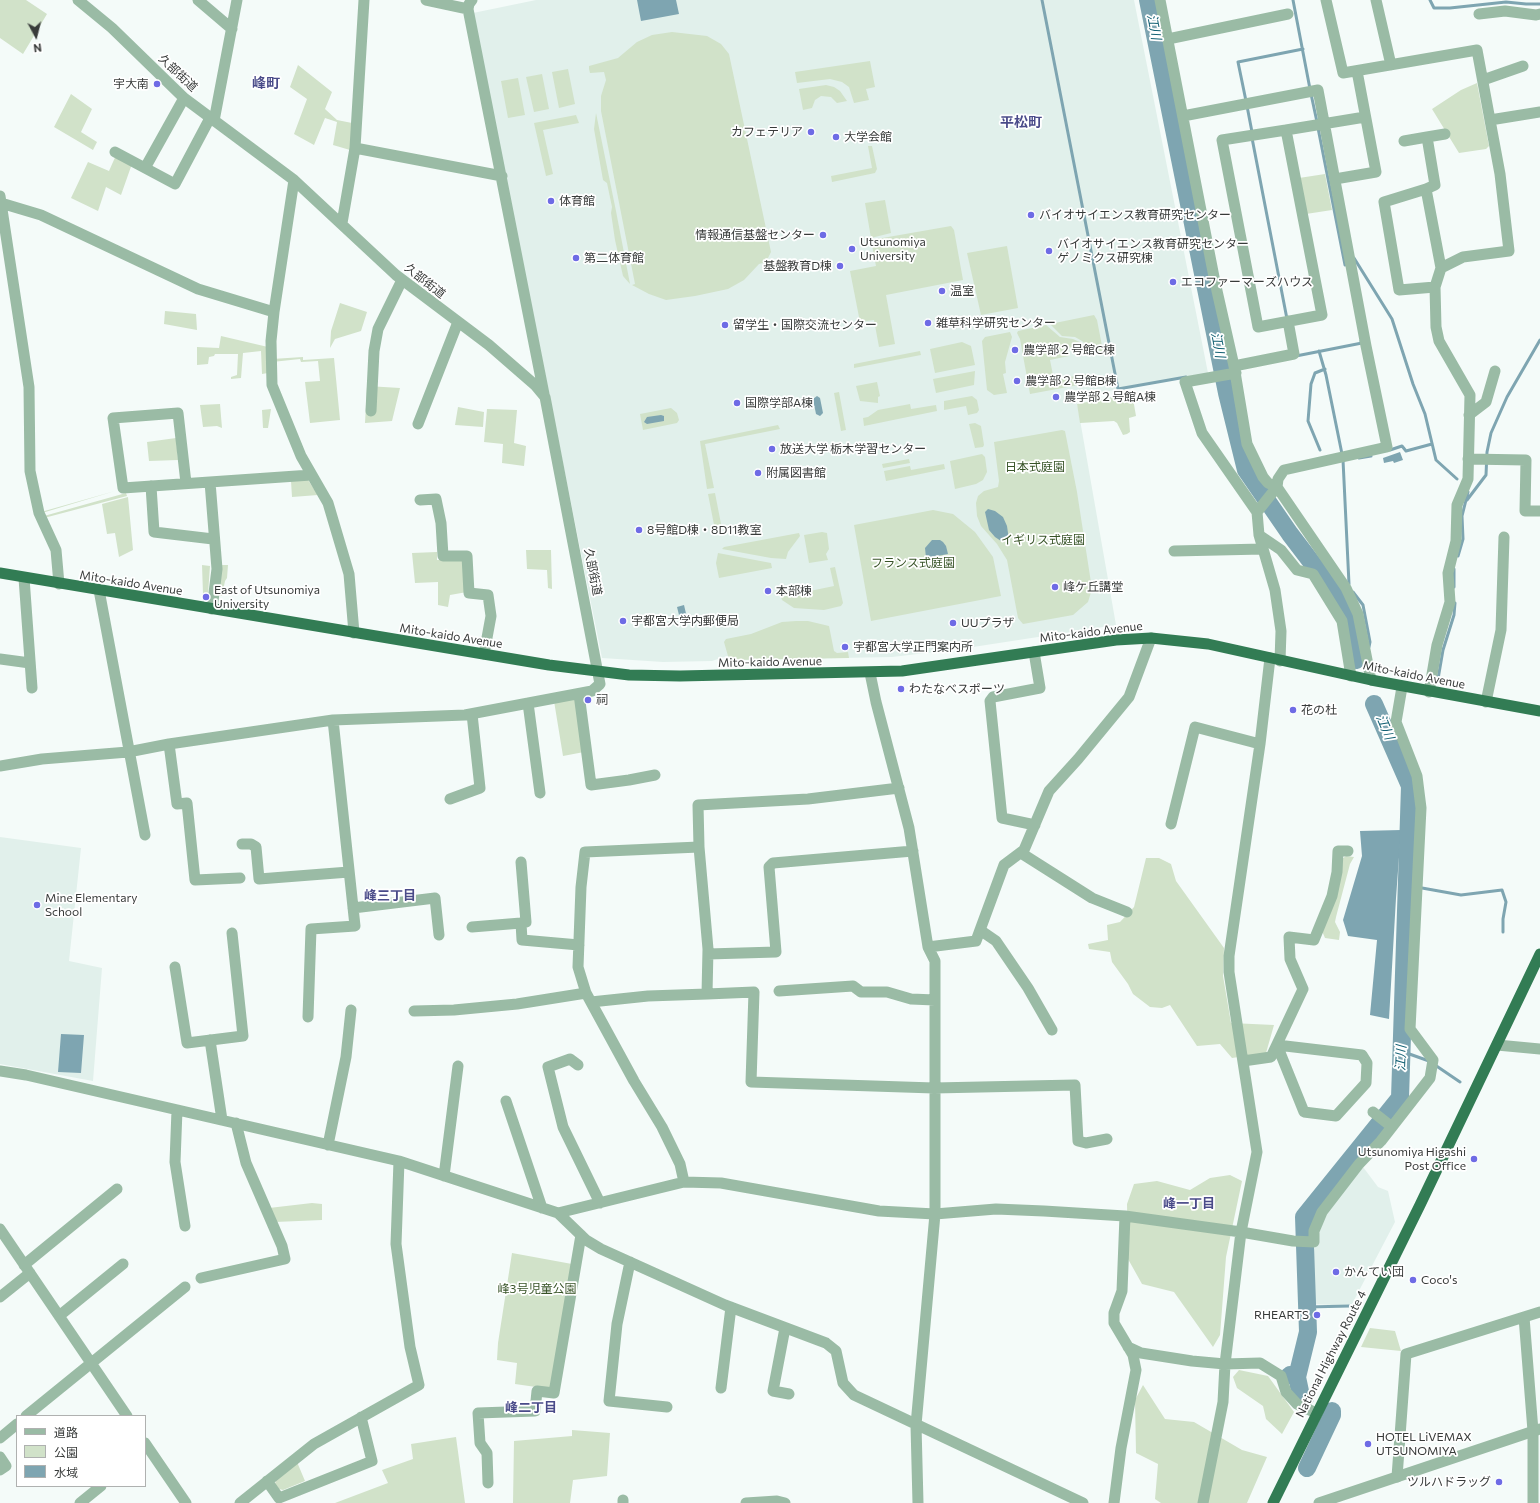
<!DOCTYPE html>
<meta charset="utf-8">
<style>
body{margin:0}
#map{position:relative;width:1540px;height:1503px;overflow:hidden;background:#f4fbf9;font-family:Commissioner,"Noto Sans JP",sans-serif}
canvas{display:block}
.legend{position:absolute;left:16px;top:1415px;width:130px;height:72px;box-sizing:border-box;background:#fff;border:1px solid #afb1b0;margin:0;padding:5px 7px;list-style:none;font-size:12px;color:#383b3a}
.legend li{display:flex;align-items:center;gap:8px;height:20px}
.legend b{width:20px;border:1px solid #afb1b0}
.north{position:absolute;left:16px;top:16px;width:40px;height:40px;-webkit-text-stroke:3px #fff;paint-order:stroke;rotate:173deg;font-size:11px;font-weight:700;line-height:16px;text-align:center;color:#383b3a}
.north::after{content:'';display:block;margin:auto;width:14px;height:18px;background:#383b3a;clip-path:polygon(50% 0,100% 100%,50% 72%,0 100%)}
</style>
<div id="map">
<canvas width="1540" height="1503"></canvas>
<ul class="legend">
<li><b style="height:5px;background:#9abba5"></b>道路</li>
<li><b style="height:11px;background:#d1e2c9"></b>公園</li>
<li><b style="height:11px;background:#7ea5b1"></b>水域</li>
</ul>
<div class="north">N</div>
</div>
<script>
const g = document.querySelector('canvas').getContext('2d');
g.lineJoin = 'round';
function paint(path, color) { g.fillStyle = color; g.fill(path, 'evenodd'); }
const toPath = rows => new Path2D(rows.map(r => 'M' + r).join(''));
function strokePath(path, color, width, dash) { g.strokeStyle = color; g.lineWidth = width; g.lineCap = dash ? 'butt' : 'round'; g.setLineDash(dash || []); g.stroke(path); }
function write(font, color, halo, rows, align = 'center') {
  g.font = font + ' Commissioner,"Noto Sans JP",sans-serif'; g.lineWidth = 3.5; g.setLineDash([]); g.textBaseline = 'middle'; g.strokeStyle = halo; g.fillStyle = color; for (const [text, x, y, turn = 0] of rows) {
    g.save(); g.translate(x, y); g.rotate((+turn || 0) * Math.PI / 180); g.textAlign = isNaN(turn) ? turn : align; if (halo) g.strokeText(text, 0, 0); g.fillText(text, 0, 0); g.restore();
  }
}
paint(toPath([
 [536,0,1134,0,1208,373,1076,397,1116,625,960,649,892,657,735,660,727,656,712,661,663,662,602,658,473,13],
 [0,837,81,848,69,961,102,968,93,1081,0,1064],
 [1363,1167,1378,1187,1388,1191,1395,1222,1351,1306,1314,1304,1314,1250,1325,1215]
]), '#e1f0eb');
paint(toPath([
 [0,0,26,0,47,14,23,54,0,38],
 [672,32,707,36,721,44,729,54,771,252,766,262,759,264,744,280,728,289,695,296,666,300,649,294,632,285,635,284,601,111,601,96,606,80,604,72,590,73,589,69,589,66,618,58,637,42,652,35],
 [870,61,875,87,866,89,869,100,854,103,849,87,842,82,830,79,797,83,795,72],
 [298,65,332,92,325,109,337,120,352,123,350,150,333,145,337,122,325,118,314,145,294,134,307,99,290,87],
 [568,69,575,104,559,108,552,72],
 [542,74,549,109,534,112,526,77],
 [518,78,525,115,508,118,501,81],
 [1477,83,1489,146,1486,149,1459,153,1432,109,1461,90],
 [826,85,834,87,840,91,847,101,837,103,831,97,821,96,815,100,812,108,803,110,799,89],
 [71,94,92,109,81,132,97,142,93,150,54,127],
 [596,113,616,211,630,284,623,276,615,240,611,213,612,207,607,183,603,180,594,129],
 [576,115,579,123,543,130,553,174,546,176,534,123],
 [868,146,872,146,877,169,875,173,832,182,831,176,872,168],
 [117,153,133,161,121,195,106,187,98,211,71,198,88,162,109,171],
 [1325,174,1332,210,1306,214,1299,178],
 [885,200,891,233,871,238,865,203],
 [951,226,954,230,963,280,886,295,895,344,879,347,874,320,860,322,850,271,876,266,871,240],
 [1007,246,1018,308,981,315,967,253],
 [340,303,367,312,361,331,335,339,330,348,331,331],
 [165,311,196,314,197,330,164,324],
 [1094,315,1097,320,1103,351,1091,353,1088,346,1082,341,1075,337,1062,336,1050,324],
 [1046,325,1060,337,1073,339,1082,343,1086,350,1071,347,1068,350,1069,356,1050,360,1054,380,1086,374,1089,383,1030,394,1020,339,1017,333,1018,331],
 [1010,332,1012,337,1005,362,1006,373,1003,374,1007,393,994,395,987,390,982,341,985,337],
 [221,336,268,347,268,373,262,374,261,351,243,353,241,378,231,379,231,377,237,375,238,354,215,354,214,356,209,357,208,364,197,365,197,347,219,348],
 [962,342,971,346,975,365,935,373,930,349],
 [920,351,921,355,854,368,854,364],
 [303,357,303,360,334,358,340,420,310,423,305,382,320,381,318,361,301,362,300,359,272,362,272,359],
 [975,371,974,385,936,393,933,379],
 [877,382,880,396,878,397,878,403,860,401,856,386],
 [367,386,400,388,392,421,365,423],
 [839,392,846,430,841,431,834,393],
 [1132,393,1136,416,1129,418,1130,432,1127,434,1123,435,1117,423,1114,421,1080,423,1077,404],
 [972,396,977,400,979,410,977,413,968,415,966,406,944,410,944,401],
 [220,404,222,428,217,426,203,427,200,405],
 [910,404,911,409,936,405,937,411,864,426,863,418,868,417,878,410],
 [458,407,484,412,483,427,455,425],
 [671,408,677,413,679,420,677,423,643,430,640,414],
 [271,409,268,428,263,428,262,410],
 [487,409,517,410,514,443,526,446,524,466,502,463,503,444,484,442],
 [975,423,981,426,984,445,983,447,975,448,969,424],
 [778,425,780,429,705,444,714,488,707,489,700,441],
 [1062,430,1065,431,1077,492,1092,589,1088,602,1073,615,1023,624,1018,618,1007,560,997,544,981,526,977,516,976,503,978,496,984,491,998,487,999,481,994,442],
 [176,438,178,460,149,461,147,442],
 [982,454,985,457,987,472,983,480,976,484,955,489,950,461],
 [909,459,910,463,883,468,882,464],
 [944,464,945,469,886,481,884,471,910,466,911,470],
 [308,480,318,495,292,497,291,481],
 [115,491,42,513,41,512],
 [126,493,127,496,44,518,44,516],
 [715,493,722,529,717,530,715,530,708,494],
 [128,497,133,550,119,557,115,533,107,534,102,504],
 [933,510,953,514,975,532,993,557,1001,596,871,621,854,525],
 [822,532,827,533,829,549,826,554,828,560,809,563,804,535],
 [799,533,800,536,788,552,786,559,771,558,722,549,724,547],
 [526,550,551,550,552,589,548,588,547,570,527,569],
 [437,552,437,560,463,559,467,592,450,595,448,607,438,605,438,582,415,583,412,553],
 [718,553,771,563,772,568,719,578,716,563],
 [202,565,210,566,208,594,203,594],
 [219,565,228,565,227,578,225,581,222,596,217,596],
 [835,567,843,603,841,606,824,610,794,608,782,600,781,597,834,586,830,568],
 [796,621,808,621,829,626,834,651,837,653,848,652,849,658,735,660,728,656,724,642,726,639,751,634,782,622],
 [577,697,584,752,563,756,554,701],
 [1346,856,1354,857,1350,864,1336,917,1335,922,1340,932,1339,940,1325,938,1322,931,1342,859],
 [1146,858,1159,858,1171,864,1176,881,1224,948,1223,976,1231,1023,1274,1025,1266,1053,1232,1058,1220,1044,1197,1046,1170,1005,1162,1008,1150,1007,1133,994,1128,984,1112,962,1110,952,1089,949,1088,944,1108,940,1107,925,1120,922,1134,907],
 [1230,1175,1242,1181,1226,1257,1220,1335,1213,1347,1174,1292,1142,1284,1128,1259,1127,1204,1134,1184,1157,1181,1190,1190,1210,1178],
 [312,1203,322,1204,322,1220,275,1222,269,1208],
 [512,1253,572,1264,550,1389,515,1384,517,1363,497,1360,498,1343],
 [1370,1328,1395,1331,1401,1351,1361,1347],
 [1239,1370,1268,1376,1294,1412,1282,1434,1266,1419,1263,1406,1237,1388,1233,1377],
 [1143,1385,1165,1419,1194,1422,1242,1450,1267,1457,1247,1503,1161,1503,1155,1499,1158,1464,1136,1453,1135,1400],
 [572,1430,610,1433,607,1476,573,1480,570,1503,513,1503,514,1441,572,1436],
 [456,1437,465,1503,335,1503,388,1483,382,1470,413,1459,411,1444],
 [297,1462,305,1481,283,1490,279,1489,275,1484,277,1477]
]), '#d1e2c9');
paint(toPath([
 [637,0,676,0,679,14,641,21],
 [817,396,820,398,823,413,820,416,816,414,813,399],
 [661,415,664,416,664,421,647,424,644,422,647,417],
 [1400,452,1403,460,1394,463,1393,461,1384,463,1383,458],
 [988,509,995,511,1003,517,1007,526,1009,540,1001,541,995,537,989,530,985,512],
 [932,540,940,540,943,542,946,546,948,554,926,558,925,548],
 [684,605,688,622,681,623,677,607],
 [1401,830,1396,898,1389,1019,1370,1015,1377,940,1348,936,1343,920,1362,856,1360,831],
 [61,1034,84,1035,81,1073,58,1072]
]), '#7ea5b1');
strokePath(toPath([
 [1042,0,1118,389,1186,377],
 [1293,0,1310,89],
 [1430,0,1434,8,1450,8,1506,2,1526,4,1540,4],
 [1311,94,1317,122],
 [1246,101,1238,62,1303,49],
 [1247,106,1252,132],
 [1318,128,1345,265],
 [1252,138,1287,319],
 [1354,258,1392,319,1413,384,1425,414,1436,460,1457,479],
 [1319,351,1326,375,1342,454],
 [1296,356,1362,343,1361,341],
 [1320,450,1308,421,1311,384,1315,373,1325,369],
 [1390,450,1402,446,1406,451,1432,444],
 [1359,458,1371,456],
 [1343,460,1349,584],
 [1467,500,1486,475,1487,452,1491,433,1507,397,1540,340],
 [1458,556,1463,539,1462,516,1468,492],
 [1454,569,1454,587],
 [1353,592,1363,605,1370,642,1369,647],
 [1355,656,1362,652],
 [1438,679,1443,650,1454,615,1455,603],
 [1407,884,1412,886],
 [1422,888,1461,895,1502,890,1506,902,1503,919,1503,932],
 [1401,1051,1429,1061],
 [1435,1065,1460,1082],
 [1307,1307,1350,1306]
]), '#7ea5b1', 3);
strokePath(toPath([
 [1148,0,1227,393,1246,470,1290,534,1348,610,1356,660],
 [1290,1375,1297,1377,1308,1332,1304,1217,1400,1098,1410,786,1374,704],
 [1297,1377,1301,1396,1305,1398],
 [1307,1468,1332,1415,1332,1411]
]), '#7ea5b1', 18);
strokePath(toPath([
 [198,0,232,29],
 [426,0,468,9],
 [472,0,469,4,468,9,544,394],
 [1160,0,1215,282,1234,366,1247,444,1263,477,1268,483,1277,487,1346,588,1358,614,1371,680],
 [1326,0,1343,73,1477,50,1500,174,1509,251,1463,257,1441,268,1435,287,1436,327,1439,341,1470,395,1468,479,1457,505,1456,541,1448,573,1450,602,1437,645,1429,692],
 [1376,0,1391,65],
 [1479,14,1505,11,1536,15,1540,14],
 [1168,39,1288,14],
 [1483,80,1523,66],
 [1183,116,1318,90,1366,346,1387,447,1284,470,1278,479,1277,487,1257,512],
 [1490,120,1540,112],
 [214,121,237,0],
 [1286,130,1322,315,1258,327,1222,140,1286,130,1365,117],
 [1404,141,1427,137],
 [355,148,502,176],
 [115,152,175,184,210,118],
 [145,168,184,98],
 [1335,179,1376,172,1357,71],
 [294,180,274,312,271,341,272,385,301,456,328,503,349,574,354,633],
 [1426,189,1435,185,1427,137,1445,134],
 [0,196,29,387,30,471,39,513,56,550,59,584],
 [1,203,41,215,198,289,274,312],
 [342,223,355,148,364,0],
 [1435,287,1399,290,1384,202,1426,189,1441,268],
 [1234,366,1294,354,1288,321],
 [1236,373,1185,382,1202,433,1257,512,1259,535,1275,590,1281,631,1280,661],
 [371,411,374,351,378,329,402,280],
 [1469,415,1486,402,1495,371],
 [418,424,458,322],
 [1468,459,1526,460,1525,511,1540,511],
 [210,482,217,569,212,609],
 [186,483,178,413,113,418,123,488,311,475],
 [151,486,154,532,213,539],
 [420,500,436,499,441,523,443,556,467,556,469,593,488,595,491,616,484,654],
 [1259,535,1281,550,1297,570,1313,574,1342,621,1351,676],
 [1174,551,1263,549],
 [24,578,32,688],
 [99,590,145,835],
 [1034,652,1040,688,993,697,990,701,1002,818,1035,825],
 [0,659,30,663],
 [870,673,876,702,909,828,928,947,935,961,935,1214,916,1425,918,1503],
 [579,694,591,785,629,780,655,775],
 [1486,702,1501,630,1504,537],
 [528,703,540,793],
 [169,744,177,804,187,803,195,880,240,878],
 [0,766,42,759,128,752,169,744,333,720,465,715,592,691,600,684,545,397,535,385,489,345,396,275,294,180,184,98,112,28,78,0],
 [899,788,808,799,698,805,699,847,708,949,707,994,754,992,751,1082,934,1088,1075,1085,1078,1141,1086,1143,1107,1139],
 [450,799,480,788,472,714],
 [1171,824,1195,727,1260,744],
 [242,844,251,844,256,847,259,879,349,872],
 [1021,853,1092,898,1127,912],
 [521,862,526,922,521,923],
 [353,908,435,898,439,935],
 [472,927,521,923,522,940,579,945],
 [928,947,976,941,980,930],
 [708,954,776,952,769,867,773,863,913,851],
 [175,967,187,1043,243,1036,232,933],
 [779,991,853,986,861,992,887,992,911,999,935,1000],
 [591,1002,648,996,707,994],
 [414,1011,454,1010,517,1004,586,993],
 [308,1017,311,929,355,926,333,720],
 [1052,1030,1028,988,996,941,980,930,1004,865,1024,850,1049,791,1078,759,1129,697,1151,638],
 [210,1040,222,1120],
 [1277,1045,1362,1055,1367,1063,1366,1083,1336,1116,1304,1112,1277,1045],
 [1243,1061,1271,1057,1303,989,1290,959,1289,937,1314,940,1332,896,1337,872,1338,851,1348,851],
 [578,1065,570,1059,548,1067,563,1127,600,1203],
 [0,1071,26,1075,399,1161,558,1213,684,1182,721,1183,879,1211,935,1214,996,1209,1044,1211,1125,1216,1241,1232,1293,1241,1314,1242,1314,1231,1322,1212,1359,1164,1381,1141,1430,1078,1433,1060,1410,1029,1421,808,1417,776,1396,722,1402,687],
 [506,1101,542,1208],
 [177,1110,175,1162,185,1226],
 [1373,1112,1392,1127],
 [328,1145,346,1057,351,1010],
 [444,1176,458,1066],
 [684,1182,680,1164,662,1127,634,1081,586,993,578,967,581,887,585,852,699,847],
 [558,1213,586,1240,601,1249,725,1305,826,1343,836,1351,843,1383,854,1395,1083,1503],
 [0,1229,127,1416],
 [630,1262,617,1324,609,1401,667,1407],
 [24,1265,117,1189],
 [201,1278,285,1259,282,1246,246,1163,236,1123],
 [0,1297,30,1273],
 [59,1316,123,1264],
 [785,1328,773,1391,789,1394],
 [1128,1347,1141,1353,1192,1361,1225,1364,1260,1363,1281,1376,1286,1392,1297,1404,1316,1413],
 [721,1388,731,1307],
 [26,1416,185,1287],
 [0,1438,17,1424],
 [145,1443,186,1503],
 [0,1457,6,1466,0,1470],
 [1397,1477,1406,1354,1524,1317],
 [267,1481,279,1498,372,1461,361,1417],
 [488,1483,487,1453,480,1443,478,1413,535,1411,537,1391,554,1393,581,1235],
 [623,1500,623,1503],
 [80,1503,101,1486],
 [240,1503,314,1444,419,1385,410,1347,396,1244,399,1161],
 [746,1503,777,1501,785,1503],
 [1114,1503,1121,1448,1136,1370,1133,1355,1114,1323,1114,1313,1122,1291,1125,1216],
 [1203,1503,1223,1402,1225,1364,1241,1232,1257,1152,1229,972,1229,956,1260,744,1270,658],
 [1533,1503,1533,1431,1524,1317,1540,1312]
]), '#9abba5', 11);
strokePath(toPath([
 [1497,1045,1540,1049],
 [1319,1503,1540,1429]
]), '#9abba5', 11);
strokePath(toPath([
 [0,573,549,665,629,675,680,676,902,671,1116,640,1151,638,1208,644,1371,680,1540,711],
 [1273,1503,1420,1205,1540,954]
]), '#327c54', 11);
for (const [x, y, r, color] of [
 [157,84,4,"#6e6be5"],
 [811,132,4,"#6e6be5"],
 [836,137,4,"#6e6be5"],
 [551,201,4,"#6e6be5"],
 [1031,215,4,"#6e6be5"],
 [823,235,4,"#6e6be5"],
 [852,249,4,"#6e6be5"],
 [1049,251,4,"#6e6be5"],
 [576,258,4,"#6e6be5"],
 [840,266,4,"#6e6be5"],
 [1173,282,4,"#6e6be5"],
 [942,291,4,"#6e6be5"],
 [928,323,4,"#6e6be5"],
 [725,325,4,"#6e6be5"],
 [1015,350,4,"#6e6be5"],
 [1017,381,4,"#6e6be5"],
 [1056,397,4,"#6e6be5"],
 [737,403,4,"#6e6be5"],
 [772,449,4,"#6e6be5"],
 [758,473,4,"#6e6be5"],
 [639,530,4,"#6e6be5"],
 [1055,587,4,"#6e6be5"],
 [768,591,4,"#6e6be5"],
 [206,597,4,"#6e6be5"],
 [623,621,4,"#6e6be5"],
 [953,623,4,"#6e6be5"],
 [845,647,4,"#6e6be5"],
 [901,689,4,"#6e6be5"],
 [588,700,4,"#6e6be5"],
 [1293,710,4,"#6e6be5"],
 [37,905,4,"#6e6be5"],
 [1474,1159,4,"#6e6be5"],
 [1336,1272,4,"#6e6be5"],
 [1413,1280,4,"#6e6be5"],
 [1317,1315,4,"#6e6be5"],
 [1368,1444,4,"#6e6be5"],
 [1499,1482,4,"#6e6be5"]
]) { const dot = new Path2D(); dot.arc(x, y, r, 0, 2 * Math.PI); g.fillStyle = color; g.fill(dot); strokePath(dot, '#fff', 1.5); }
write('12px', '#383b3a', '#fff', [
 ["久部街道",178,73,43],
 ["久部街道",425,281,38],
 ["久部街道",593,572,79],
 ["Mito-kaido Avenue",131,583,9],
 ["Mito-kaido Avenue",1091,632,-7],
 ["Mito-kaido Avenue",451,636,9],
 ["Mito-kaido Avenue",770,662,-1],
 ["Mito-kaido Avenue",1414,675,11],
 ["National Highway Route 4",1331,1354,-63]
]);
write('12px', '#383b3a', '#fff', [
 ["宇大南",149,84,"right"],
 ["カフェテリア",803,132,"right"],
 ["大学会館",844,137],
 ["体育館",559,201],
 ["バイオサイエンス教育研究センター",1039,215],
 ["情報通信基盤センター",815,235,"right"],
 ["Utsunomiya",860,242],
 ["University",860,256],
 ["バイオサイエンス教育研究センター",1057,244],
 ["ゲノミクス研究棟",1057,258],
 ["第二体育館",584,258],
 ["基盤教育D棟",832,266,"right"],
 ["エコファーマーズハウス",1181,282],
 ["温室",950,291],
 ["雑草科学研究センター",936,323],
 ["留学生・国際交流センター",733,325],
 ["農学部２号館C棟",1023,350],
 ["農学部２号館B棟",1025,381],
 ["農学部２号館A棟",1064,397],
 ["国際学部A棟",745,403],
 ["放送大学 栃木学習センター",780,449],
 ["附属図書館",766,473],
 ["8号館D棟・8D11教室",647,530],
 ["峰ケ丘講堂",1063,587],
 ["East of Utsunomiya",214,590],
 ["University",214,604],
 ["本部棟",776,591],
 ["宇都宮大学内郵便局",631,621],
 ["UUプラザ",961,623],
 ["宇都宮大学正門案内所",853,647],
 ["わたなべスポーツ",909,689],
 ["祠",596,700],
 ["花の杜",1301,710],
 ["Mine Elementary",45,898],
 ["School",45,912],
 ["Utsunomiya Higashi",1466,1152,"right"],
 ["Post Office",1466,1166,"right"],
 ["かんてい団",1344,1272],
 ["Coco's",1421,1280],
 ["RHEARTS",1309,1315,"right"],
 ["HOTEL LiVEMAX",1376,1437],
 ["UTSUNOMIYA",1376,1451],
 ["ツルハドラッグ",1491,1482,"right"]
], 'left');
write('12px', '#375327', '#fff', [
 ["日本式庭園",1035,467],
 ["イギリス式庭園",1043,540],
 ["フランス式庭園",913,563],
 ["峰3号児童公園",537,1289]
]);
write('italic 13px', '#126073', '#fff', [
 ["江川",1154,27,79],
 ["江川",1218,345,79],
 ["江川",1385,727,67],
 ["江川",1401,1058,-88]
]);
write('bold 13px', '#4a4b89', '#fff', [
 ["峰三丁目",390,896],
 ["峰一丁目",1189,1204],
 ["峰二丁目",531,1408]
]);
write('bold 14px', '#4a4b89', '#fff', [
 ["峰町",266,83],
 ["平松町",1021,122]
]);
</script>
